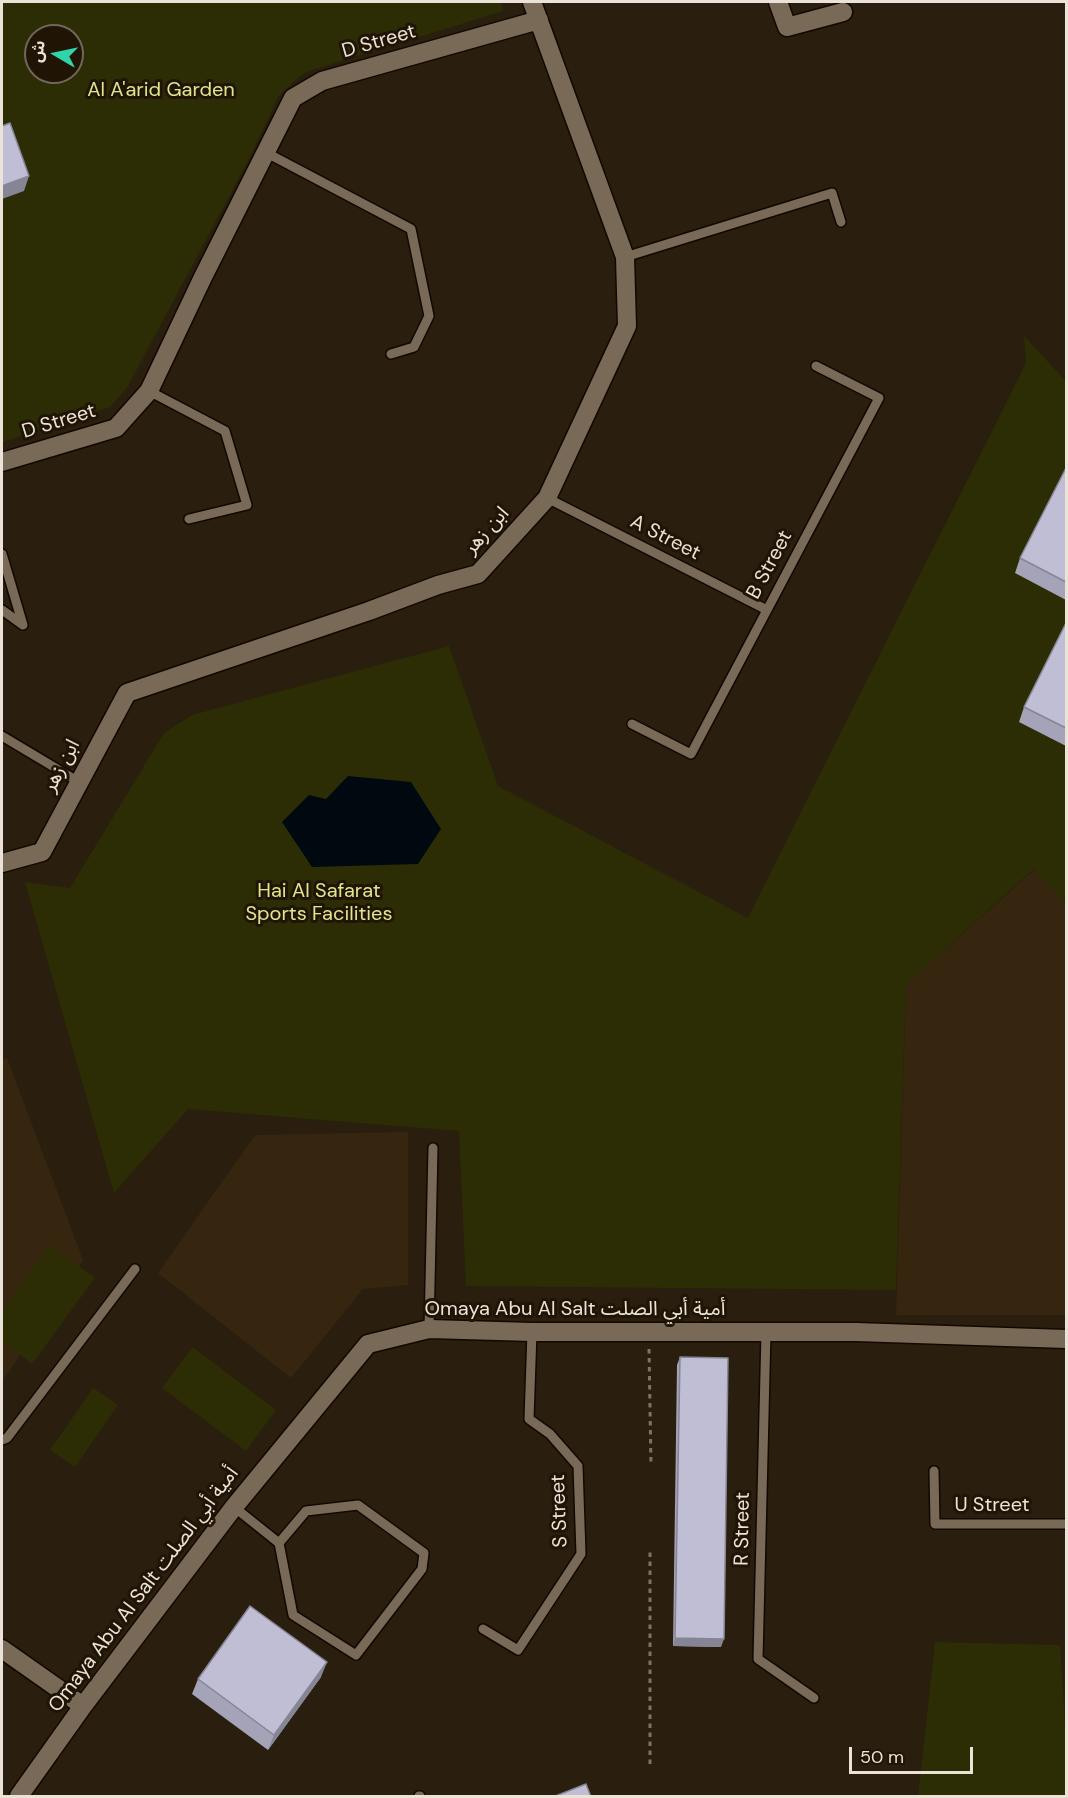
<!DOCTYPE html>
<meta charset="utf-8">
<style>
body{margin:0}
#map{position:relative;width:1068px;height:1798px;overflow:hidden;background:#2a1e0e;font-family:"DM Sans","Noto Sans Arabic",sans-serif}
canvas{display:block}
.frame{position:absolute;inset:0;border:3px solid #ebe2d8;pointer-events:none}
.north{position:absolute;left:24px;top:24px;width:60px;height:60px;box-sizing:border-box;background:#201505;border:2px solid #716759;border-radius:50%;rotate:279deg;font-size:16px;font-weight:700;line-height:24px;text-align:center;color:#ebe2d8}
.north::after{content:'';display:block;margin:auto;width:21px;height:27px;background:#30d4a9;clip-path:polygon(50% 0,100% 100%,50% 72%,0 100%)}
.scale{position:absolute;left:849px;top:1747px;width:124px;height:27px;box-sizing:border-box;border:3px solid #ebe2d8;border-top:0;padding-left:8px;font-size:18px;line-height:21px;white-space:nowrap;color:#ebe2d8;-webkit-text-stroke:4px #201505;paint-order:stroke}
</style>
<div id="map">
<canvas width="1068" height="1798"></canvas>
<div class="frame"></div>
<div class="north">ش</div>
<div class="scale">50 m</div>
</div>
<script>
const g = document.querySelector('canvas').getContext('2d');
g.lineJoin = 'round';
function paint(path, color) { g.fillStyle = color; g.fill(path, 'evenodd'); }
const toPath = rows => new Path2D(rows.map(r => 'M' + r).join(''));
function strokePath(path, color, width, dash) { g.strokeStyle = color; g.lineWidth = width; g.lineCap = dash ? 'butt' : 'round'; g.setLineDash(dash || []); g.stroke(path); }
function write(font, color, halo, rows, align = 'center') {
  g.font = font + ' "DM Sans","Noto Sans Arabic",sans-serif'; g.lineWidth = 6; g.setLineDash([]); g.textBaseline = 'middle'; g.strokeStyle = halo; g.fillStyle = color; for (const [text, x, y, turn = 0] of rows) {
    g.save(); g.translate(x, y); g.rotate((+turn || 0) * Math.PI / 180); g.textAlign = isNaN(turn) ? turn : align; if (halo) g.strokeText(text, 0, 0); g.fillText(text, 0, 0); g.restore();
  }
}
paint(toPath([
 [1035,869,1066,904,1066,1315,896,1315,906,984],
 [7,1058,83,1260,2,1382,2,1060],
 [408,1132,408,1285,363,1289,291,1378,158,1273,255,1135]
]), '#362610');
paint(toPath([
 [2,2,501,2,503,11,306,72,292,83,278,97,248,161,127,388,110,407,2,442],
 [36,36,72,36,72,72,36,72],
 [1024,336,1066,381,1066,904,1034,869,906,984,896,1290,466,1286,459,1131,188,1109,114,1193,25,882,70,888,164,733,192,715,449,646,498,786,748,918,1026,363],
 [50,1245,95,1278,32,1364,2,1341,2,1311],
 [193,1347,276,1410,246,1451,162,1388],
 [93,1388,118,1405,75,1467,50,1450],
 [935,1642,1060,1645,1066,1741,1066,1796,918,1796]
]), '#2c2d04');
paint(toPath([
 [348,776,411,782,441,829,418,864,312,867,282,822,309,795,326,799]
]), '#000910');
const lane = toPath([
 [265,152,411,229,429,316,414,347,391,354],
 [625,257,832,193,841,222],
 [149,391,225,431,247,505,189,519],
 [547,498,767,610],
 [2,554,23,625,2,610],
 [632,724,691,754,879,398,816,366],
 [2,736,79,782],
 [429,1329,433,1148],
 [766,1332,758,1659,814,1698],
 [2,1440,7,1438,135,1269],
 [934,1471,935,1524,1066,1524],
 [234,1507,279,1543,293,1615,356,1655,422,1569,424,1553,358,1505,306,1511,279,1543],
 [483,1629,518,1650,581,1554,578,1466,550,1434,529,1419,532,1332],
 [419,1796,420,1796]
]);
const street = toPath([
 [778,2,787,27,843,12],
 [2,462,116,428,149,391,203,277,293,98,322,81,539,20],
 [2,863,42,852,127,693,369,611,438,585,478,574,547,498,627,326,625,257,532,2],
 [2,1649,83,1706],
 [19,1796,83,1706,234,1507,368,1344,429,1329,532,1332,856,1332,1066,1339]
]);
strokePath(lane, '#120800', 12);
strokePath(street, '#120800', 21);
strokePath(toPath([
 [649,1349,651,1466],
 [650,1764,650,1552]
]), '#7e7466', 3, [4.5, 4.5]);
strokePath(lane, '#796a58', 9);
strokePath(street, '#796a58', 18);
paint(toPath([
 [1066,468,1066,600,1015,573,1020,558],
 [1066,623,1066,746,1019,722,1024,707],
 [680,1357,721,1647,673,1646,677,1365],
 [321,1677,268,1750,192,1694,198,1679]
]), '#a5a3b7');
paint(toPath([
 [29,176,24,191,2,199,2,186],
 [675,1638,724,1639,721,1647,673,1646],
 [327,1662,321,1677,268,1750,274,1735]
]), '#868595');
const building = toPath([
 [10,123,29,176,2,186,2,126,10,123],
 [1066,468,1066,582,1020,558,1066,468],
 [1066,623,1066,728,1024,707,1066,623],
 [680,1357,728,1358,724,1639,675,1638,680,1357],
 [250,1606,327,1662,274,1735,198,1679,250,1606],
 [586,1784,591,1797,553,1797,586,1784]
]);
paint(building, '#c0bed5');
strokePath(building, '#868595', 1.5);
write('20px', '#ebe2d8', '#201505', [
 ["D Street",379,42,-16],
 ["D Street",59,422,-17],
 ["ابن زهر",487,531,-48],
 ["A Street",665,538,27],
 ["B Street",770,565,-62],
 ["ابن زهر",62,766,-62],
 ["Omaya Abu Al Salt أمية أبي الصلت",575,1310],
 ["U Street",992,1506],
 ["S Street",560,1511,-92],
 ["R Street",743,1529,-89],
 ["Omaya Abu Al Salt أمية أبي الصلت",144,1590,-53]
]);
write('20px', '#e0e68e', '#201505', [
 ["Al A'arid Garden",161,91],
 ["Hai Al Safarat",319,892],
 ["Sports Facilities",319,915]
]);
</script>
